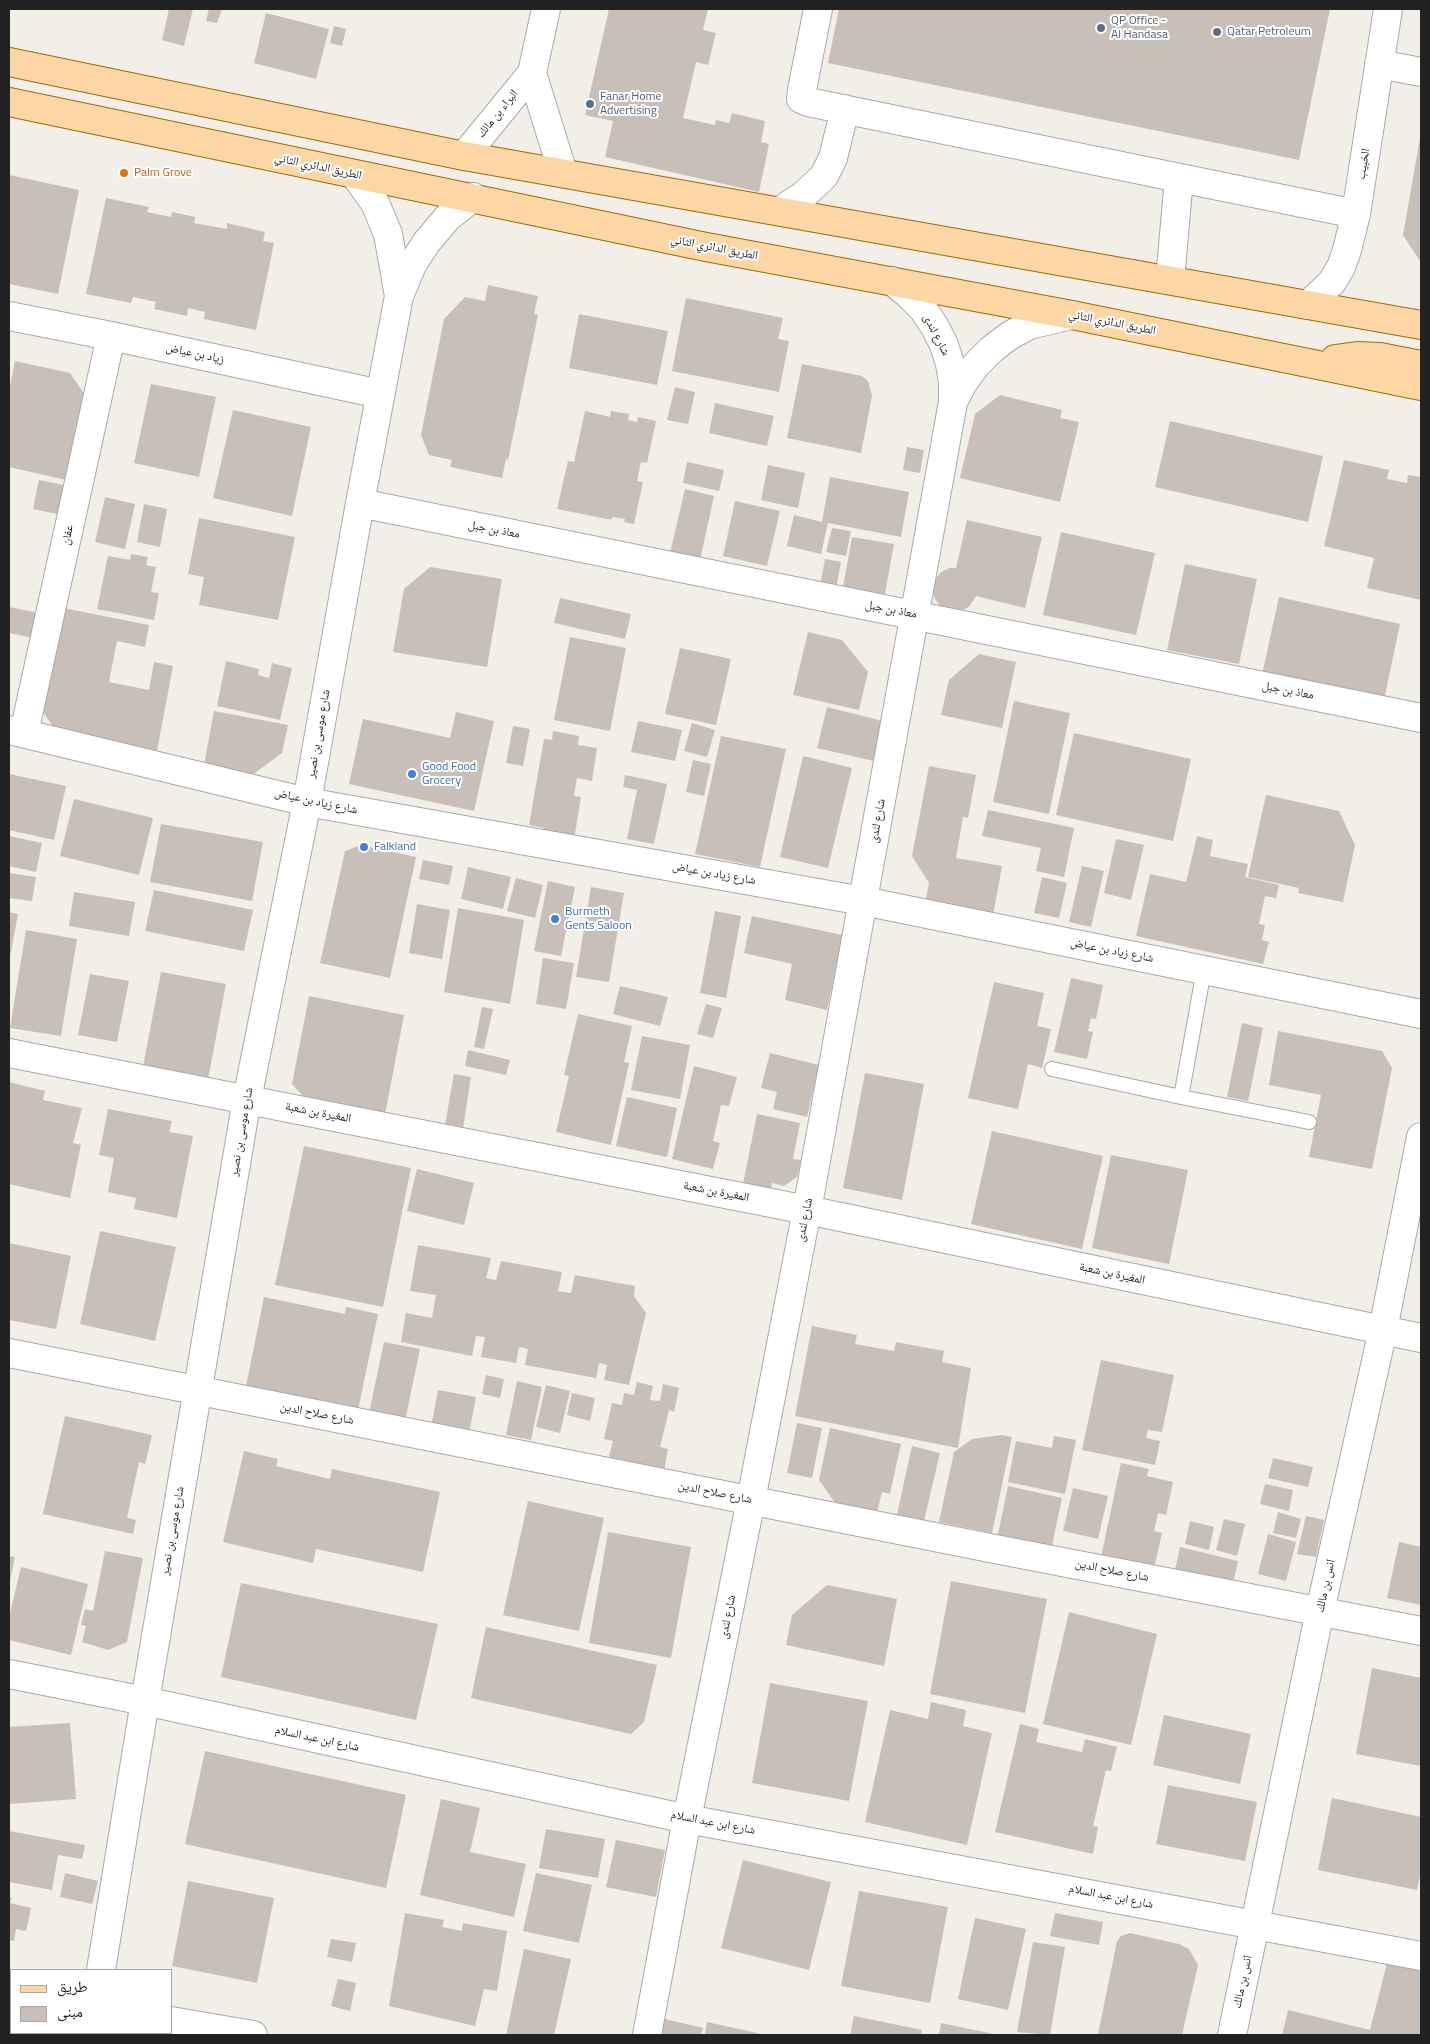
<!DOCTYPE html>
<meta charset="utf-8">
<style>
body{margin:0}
#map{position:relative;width:1430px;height:2044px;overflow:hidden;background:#f2efe9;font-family:"Titillium Web","Noto Naskh Arabic",sans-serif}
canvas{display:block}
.frame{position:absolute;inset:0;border:10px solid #222;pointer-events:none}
.legend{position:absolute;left:10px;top:1969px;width:162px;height:65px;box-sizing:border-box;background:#fff;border:1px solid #a7a7a7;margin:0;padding:6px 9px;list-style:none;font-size:15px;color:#222}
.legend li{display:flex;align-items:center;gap:10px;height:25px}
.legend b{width:25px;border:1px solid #a7a7a7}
</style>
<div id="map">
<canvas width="1430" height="2044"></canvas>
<div class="frame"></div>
<ul class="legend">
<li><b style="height:6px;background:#fcd6a4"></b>طريق</li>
<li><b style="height:14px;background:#c7bfb8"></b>مبنى</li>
</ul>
</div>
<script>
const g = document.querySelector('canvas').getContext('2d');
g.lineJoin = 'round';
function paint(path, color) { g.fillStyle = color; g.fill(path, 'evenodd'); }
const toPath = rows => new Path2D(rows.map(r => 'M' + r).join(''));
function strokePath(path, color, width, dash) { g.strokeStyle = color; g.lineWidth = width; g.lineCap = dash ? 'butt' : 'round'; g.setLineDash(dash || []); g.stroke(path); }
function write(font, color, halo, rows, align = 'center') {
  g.font = font + ' "Titillium Web","Noto Naskh Arabic",sans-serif'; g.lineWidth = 4; g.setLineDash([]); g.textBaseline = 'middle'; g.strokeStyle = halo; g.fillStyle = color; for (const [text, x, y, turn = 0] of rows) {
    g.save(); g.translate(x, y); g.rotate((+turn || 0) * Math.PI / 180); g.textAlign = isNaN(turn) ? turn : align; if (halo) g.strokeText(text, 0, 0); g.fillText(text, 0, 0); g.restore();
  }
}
paint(toPath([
 [169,9,193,9,184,46,162,40],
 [209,9,222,9,217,23,206,21],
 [609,9,708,9,703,30,716,33,708,65,696,62,683,118,715,125,716,120,729,123,732,113,765,121,761,142,769,144,759,192,605,157,613,121,585,115],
 [839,9,1330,9,1299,160,828,63],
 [266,13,329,29,316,79,254,63],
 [334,26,346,29,342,46,330,43],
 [1420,138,1421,138,1421,263,1403,235],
 [9,175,79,190,58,294,9,284],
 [106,198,149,207,147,212,171,217,172,212,195,217,194,223,227,229,227,223,265,232,263,241,274,243,256,330,204,319,205,312,188,308,187,316,154,309,156,302,133,297,131,303,86,294],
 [488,285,538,296,534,314,538,315,508,460,506,459,502,478,450,467,452,460,429,455,421,435,444,319,465,297,485,301],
 [686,298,783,318,778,339,789,341,779,392,672,371],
 [579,314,668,331,657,385,569,368],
 [15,361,70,373,85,395,66,480,9,467,9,391],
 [802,364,862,376,868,381,872,396,861,453,787,438],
 [151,384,216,397,199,477,134,463],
 [675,387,695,392,688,424,667,420],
 [1000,395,1062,410,1060,418,1079,422,1060,502,960,478,975,414],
 [715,403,774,416,767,446,709,433],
 [233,410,311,427,292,516,213,498],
 [585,411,610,417,611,411,629,414,628,420,637,422,638,417,656,421,647,463,641,462,637,481,643,482,634,524,624,522,625,519,612,517,612,520,557,509,568,461,574,462],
 [1170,421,1323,456,1308,522,1155,487],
 [907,447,924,450,920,473,903,470],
 [1344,460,1389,470,1387,479,1407,483,1408,475,1421,477,1421,600,1367,588,1374,558,1324,546],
 [687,462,724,470,719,491,683,483],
 [768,465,805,473,798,508,761,500],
 [830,477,909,492,901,537,828,523,821,554,787,546,794,515,822,522],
 [39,480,73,487,67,516,33,509],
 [685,489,714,496,700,560,670,553],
 [105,497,135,504,125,549,95,542],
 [735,501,780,511,767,566,723,556],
 [144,504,167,509,160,547,137,542],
 [199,518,295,537,278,620,199,605,204,577,188,574],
 [967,520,1042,537,1025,608,976,596,969,607,960,611,941,607,935,599,932,589,935,580,941,572,950,568,956,568],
 [832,528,851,531,846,556,826,552],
 [1061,532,1155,553,1136,635,1043,615],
 [852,537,894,544,884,599,842,592],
 [131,554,148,557,146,565,156,567,151,592,159,593,154,620,97,609,108,556,130,560],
 [825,559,841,562,836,589,820,586],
 [1185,564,1257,579,1239,664,1167,650],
 [430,567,502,579,487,667,393,652,404,589],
 [1279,597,1400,624,1383,705,1261,679],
 [560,598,631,614,625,639,554,623],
 [9,607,39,613,34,638,9,633],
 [63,608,149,625,145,647,117,641,109,682,149,690,154,662,173,666,156,756,61,738,43,712],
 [808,632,842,640,868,672,859,710,793,695],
 [570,637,626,648,610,731,554,720],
 [680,648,731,659,716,725,665,714],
 [979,654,1016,662,1002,728,941,715,949,680],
 [226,661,259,669,258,675,269,678,272,663,292,668,280,720,217,706],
 [1014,701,1070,713,1049,814,993,802],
 [827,707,883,721,874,761,817,748],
 [214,711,288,725,282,753,247,779,203,770],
 [456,712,494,721,474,811,349,784,363,719,450,738],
 [638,721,682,730,675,761,631,752],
 [692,723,715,730,707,757,684,751],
 [513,726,530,729,523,766,506,763],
 [553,731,579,736,578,745,597,748,592,781,577,778,574,796,581,797,573,846,542,840,544,828,529,825,544,739,552,740],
 [1074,733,1191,759,1173,841,1056,815],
 [721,736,786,749,760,867,695,854],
 [803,756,852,768,828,868,780,857],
 [693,760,711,764,704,796,686,792],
 [929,766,976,775,968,818,963,817,956,858,1002,866,993,916,925,903,929,883,912,856],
 [9,774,66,786,54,840,9,830],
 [625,775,667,784,654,844,627,839,637,790,623,787],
 [1266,795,1339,811,1355,845,1343,902,1298,893,1299,888,1248,877],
 [74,799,153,818,139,875,60,856],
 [988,810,1074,828,1064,877,1036,871,1041,848,982,836],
 [161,824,263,842,252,901,150,882],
 [9,836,42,843,36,872,9,866],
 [1197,836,1213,840,1210,856,1248,864,1245,877,1279,885,1276,898,1265,896,1259,924,1265,925,1262,940,1269,942,1263,964,1136,936,1150,874,1186,882],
 [1116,839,1144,845,1131,900,1104,893],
 [361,845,416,857,390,978,320,963,345,851],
 [423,860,453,866,449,885,419,879],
 [1082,866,1104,871,1091,927,1069,922],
 [468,867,511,877,503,909,461,899],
 [9,873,36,877,32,901,9,898],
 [1042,877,1067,883,1059,918,1034,913],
 [516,878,543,885,535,918,507,911],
 [548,881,575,887,561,956,534,951],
 [591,887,624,893,609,982,576,977],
 [154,890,253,910,244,951,145,931],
 [74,892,135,902,129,936,69,926],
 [417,904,450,910,442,959,409,953],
 [458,908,524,920,510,1004,444,992],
 [715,911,741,916,726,998,700,993],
 [9,912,18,914,10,957,9,957],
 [752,916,843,935,827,1010,785,1000,792,964,744,953],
 [26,930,77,939,61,1036,10,1028],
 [543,958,574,963,566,1009,536,1004],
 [161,972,226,984,206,1090,141,1077],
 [90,974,129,981,117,1042,78,1035],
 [1071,978,1103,985,1096,1019,1091,1018,1088,1031,1093,1032,1087,1059,1054,1052],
 [994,982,1044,993,1037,1026,1051,1029,1042,1068,1028,1064,1018,1109,968,1098],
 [620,986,668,997,660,1026,613,1014],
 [309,996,404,1015,384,1120,312,1106,292,1084],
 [706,1004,722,1008,713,1038,697,1034],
 [482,1007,493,1009,484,1049,474,1047],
 [578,1014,632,1026,624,1062,629,1063,611,1145,556,1132,569,1076,564,1075],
 [1242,1023,1263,1028,1248,1101,1227,1097],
 [1278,1031,1382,1051,1392,1068,1372,1169,1309,1157,1321,1095,1269,1085],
 [642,1036,690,1045,680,1099,631,1090],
 [468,1050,510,1060,506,1075,465,1066],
 [770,1053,819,1065,807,1117,773,1109,777,1092,761,1088],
 [694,1066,737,1077,729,1106,721,1105,713,1141,720,1143,713,1169,672,1159],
 [865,1073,924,1084,902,1200,843,1188],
 [454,1074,471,1077,463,1128,445,1125],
 [9,1082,45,1091,43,1100,82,1108,73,1143,81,1145,70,1198,9,1184],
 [627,1097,677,1108,667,1157,616,1146],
 [108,1109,172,1121,169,1132,193,1136,177,1218,134,1209,136,1198,108,1192,114,1158,99,1155],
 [757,1114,800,1123,793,1159,801,1160,797,1177,784,1186,772,1183,771,1189,743,1184],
 [992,1131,1103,1156,1082,1249,971,1224],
 [304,1146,411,1168,383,1307,275,1285],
 [1111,1155,1188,1170,1169,1264,1092,1248],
 [417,1169,474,1183,464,1225,407,1211],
 [100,1231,176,1247,155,1341,80,1324],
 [9,1243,71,1256,56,1329,9,1320],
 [418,1245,491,1258,486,1278,496,1280,501,1261,562,1272,558,1291,571,1293,575,1275,635,1286,634,1296,646,1313,629,1385,604,1380,607,1365,599,1363,596,1378,525,1365,528,1349,519,1347,516,1363,481,1357,485,1337,476,1336,472,1356,401,1342,406,1313,432,1318,436,1295,410,1291],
 [264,1297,345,1314,346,1307,378,1314,357,1415,245,1391],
 [812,1326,857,1335,855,1344,894,1351,896,1342,944,1351,942,1362,971,1368,958,1448,795,1416],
 [384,1342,420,1349,405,1421,369,1413],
 [1101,1360,1174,1375,1162,1432,1148,1430,1146,1438,1160,1441,1155,1465,1082,1450],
 [486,1375,504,1379,500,1398,482,1394],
 [517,1381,542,1387,531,1440,506,1435],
 [637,1382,653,1386,650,1400,660,1401,663,1384,679,1388,674,1412,669,1410,660,1447,668,1449,663,1477,607,1465,613,1441,604,1439,612,1403,622,1405,624,1393,634,1395],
 [546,1385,570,1391,560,1433,536,1427],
 [438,1390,476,1397,469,1434,431,1427],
 [572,1393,595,1398,590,1421,567,1415],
 [65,1416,152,1435,145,1464,139,1462,127,1518,136,1520,133,1534,43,1514],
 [797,1423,822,1428,812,1478,787,1473],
 [830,1428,901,1444,890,1494,882,1492,875,1520,843,1514,819,1480],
 [1001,1435,1012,1437,992,1533,939,1522,954,1452,972,1439],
 [1054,1436,1076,1440,1065,1494,1008,1482,1016,1441,1052,1448],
 [912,1446,940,1453,923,1525,896,1519],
 [244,1451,278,1459,276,1466,330,1479,332,1469,440,1492,423,1572,316,1549,313,1563,223,1542],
 [1273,1458,1313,1467,1308,1487,1268,1478],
 [1121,1463,1149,1469,1147,1476,1173,1482,1166,1515,1158,1513,1154,1531,1162,1533,1153,1573,1100,1562],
 [1265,1484,1293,1490,1289,1511,1260,1504],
 [1008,1486,1062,1498,1050,1555,996,1544],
 [1073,1488,1108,1496,1098,1539,1063,1531],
 [528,1501,604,1518,579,1631,503,1615],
 [1278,1512,1301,1519,1296,1538,1273,1533],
 [1306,1516,1324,1520,1316,1557,1297,1554],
 [1224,1519,1245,1524,1237,1556,1216,1550],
 [1190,1521,1214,1527,1209,1550,1185,1544],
 [608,1532,691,1547,671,1658,589,1643],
 [1268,1534,1296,1542,1286,1581,1258,1574],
 [1399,1542,1421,1547,1421,1605,1387,1598],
 [1180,1547,1238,1561,1232,1588,1174,1575],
 [105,1551,143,1558,127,1642,108,1650,82,1642,86,1626,81,1625,85,1609,93,1611],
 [9,1556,15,1557,10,1581,9,1581],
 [21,1567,88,1584,71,1655,9,1640,9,1618],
 [951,1581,1047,1599,1025,1713,930,1694],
 [241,1583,438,1624,416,1720,221,1677],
 [827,1585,897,1599,884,1666,786,1645,792,1615],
 [1069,1612,1157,1634,1131,1745,1043,1724],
 [486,1627,657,1665,644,1722,631,1734,471,1698],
 [1372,1668,1421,1678,1421,1766,1356,1754],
 [770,1683,868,1701,849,1801,752,1783],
 [931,1702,966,1710,963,1726,992,1733,967,1845,865,1822,890,1710,928,1719],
 [1164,1715,1251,1734,1240,1784,1153,1765],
 [70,1723,76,1799,9,1804,9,1727],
 [1020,1724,1039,1729,1036,1742,1082,1752,1085,1739,1117,1747,1111,1771,1106,1770,1093,1826,1098,1827,1093,1854,995,1832],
 [205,1751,406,1795,386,1888,185,1844],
 [1168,1785,1257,1802,1245,1861,1156,1844],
 [1332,1798,1421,1817,1421,1872,1417,1890,1318,1870],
 [441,1799,480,1808,470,1852,526,1864,514,1917,420,1895],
 [546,1829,605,1839,598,1878,539,1868],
 [9,1831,85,1845,82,1859,58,1855,52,1890,9,1882],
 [616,1840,665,1850,656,1897,606,1887],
 [743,1860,831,1882,809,1970,721,1948],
 [65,1873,98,1881,92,1904,60,1897],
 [536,1873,592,1885,579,1943,523,1931],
 [188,1881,274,1898,257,1983,172,1966],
 [859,1891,948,1907,930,2003,841,1986],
 [9,1897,12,1898,10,1903,31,1908,26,1931,16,1929,14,1941,9,1940],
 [405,1913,444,1920,442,1927,462,1931,463,1923,507,1931,497,1991,484,1989,475,2026,389,2006],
 [1055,1913,1103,1922,1099,1945,1050,1936],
 [975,1918,1026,1929,1008,2010,958,1999],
 [1130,1933,1179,1944,1189,1949,1198,1965,1182,2035,1103,2035,1098,2034,1117,1941,1121,1936],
 [331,1939,356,1943,352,1962,327,1957],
 [1033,1942,1065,1947,1050,2035,1017,2032],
 [524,1949,571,1959,554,2035,506,2035],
 [1387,1963,1421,1971,1421,2035,1282,2035,1288,2010,1370,2030],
 [338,1979,356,1983,350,2011,331,2006],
 [854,2016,922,2030,921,2035,850,2035],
 [657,2017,703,2028,701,2035,652,2035],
 [707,2022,762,2034,762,2035,705,2035],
 [941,2023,994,2034,994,2035,939,2035]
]), '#c7bfb8');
const lane = toPath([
 [1052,1069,1181,1097,1204,970],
 [1181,1097,1309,1122]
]);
const street = toPath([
 [818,9,802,90,801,99,808,102,1356,214],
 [1379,64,1421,72],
 [532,73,563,173],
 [464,156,532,73,546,9],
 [355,175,375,203,388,234,399,296],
 [780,211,804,195,824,176,833,158,845,109],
 [1170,280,1179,178],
 [1308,305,1332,282,1341,267,1347,250,1356,214,1388,9],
 [9,316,111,336,380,394],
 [953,402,963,383,976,365,992,349,1009,336,1029,325,1072,315],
 [360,503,1421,718],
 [9,730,307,802,863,901,1421,1014],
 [24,733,111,336],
 [9,1053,807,1210,1421,1338],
 [9,1353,1000,1550,1421,1631],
 [9,1674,145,1701,687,1819,1421,1956],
 [101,1970,145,1701,247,1099,307,802,360,503,399,296,412,265,426,243,447,218,473,197],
 [9,1992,11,1992],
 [171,2021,253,2035],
 [89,2035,90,2033],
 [647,2035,687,1819,751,1500,807,1210,953,402,953,383,950,364,944,345,935,327,923,309,908,294,892,281],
 [1232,2035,1320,1611,1383,1330,1421,1137]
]);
const primary = toPath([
 [9,62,464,156,1421,325],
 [9,102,706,247,1072,315,1421,386],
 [1335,359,1357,356,1380,357,1421,365]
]);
strokePath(lane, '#a9a9a9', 16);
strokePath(street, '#a9a9a9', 30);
strokePath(primary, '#a06b00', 30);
strokePath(lane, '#fff', 14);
strokePath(street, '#fff', 28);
strokePath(primary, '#fcd6a4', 28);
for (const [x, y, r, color] of [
 [1101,28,5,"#5c6f8a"],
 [1217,32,5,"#5c6f8a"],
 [590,104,5,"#5c6f8a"],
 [124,173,5,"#e8710a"],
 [412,774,5,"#3f7fe0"],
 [364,847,5,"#3f7fe0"],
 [555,919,5,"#3f7fe0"]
]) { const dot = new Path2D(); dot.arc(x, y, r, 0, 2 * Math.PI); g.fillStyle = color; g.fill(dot); strokePath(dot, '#fff', 2); }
write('12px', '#4e5e75', '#fff', [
 ["QP Office -",1111,21],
 ["Al Handasa",1111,35],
 ["Qatar Petroleum",1227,32],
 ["Fanar Home",600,97],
 ["Advertising",600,111]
], 'left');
write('12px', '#222', '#fff', [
 ["البراء بن مالك",498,114,-51],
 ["الخبيب",1364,164,-81],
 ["الطريق الدائري الثاني",318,167,12],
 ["الطريق الدائري الثاني",714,248,11],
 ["الطريق الدائري الثاني",1112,323,11],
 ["شارع لندى",936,335,63],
 ["زياد بن عياض",195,354,12],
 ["معاذ بن جبل",494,530,11],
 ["عفان",68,535,-78],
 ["معاذ بن جبل",891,610,11],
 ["معاذ بن جبل",1288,691,11],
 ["شارع موسى بن نصير",319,734,-80],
 ["شارع زياد بن عياض",316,802,12],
 ["شارع لندى",878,821,-80],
 ["شارع زياد بن عياض",714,874,10],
 ["شارع زياد بن عياض",1112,951,11],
 ["المغيرة بن شعبة",318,1113,11],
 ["شارع موسى بن نصير",242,1132,-80],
 ["المغيرة بن شعبة",716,1192,11],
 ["شارع لندى",805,1220,-79],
 ["المغيرة بن شعبة",1112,1274,12],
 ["شارع صلاح الدين",317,1414,11],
 ["شارع صلاح الدين",715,1493,11],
 ["شارع موسى بن نصير",173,1531,-80],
 ["شارع صلاح الدين",1112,1571,11],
 ["انس بن مالك",1326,1586,-78],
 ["شارع لندى",728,1617,-79],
 ["شارع ابن عبد السلام",317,1739,12],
 ["شارع ابن عبد السلام",713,1823,11],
 ["شارع ابن عبد السلام",1111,1897,11],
 ["انس بن مالك",1243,1982,-78]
]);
write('12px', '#c56008', '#fff', [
 ["Palm Grove",134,173]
], 'left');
write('12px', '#366cbe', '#fff', [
 ["Good Food",422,767],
 ["Grocery",422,781],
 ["Falkland",374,847],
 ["Burmeth",565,912],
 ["Gents Saloon",565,926]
], 'left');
</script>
